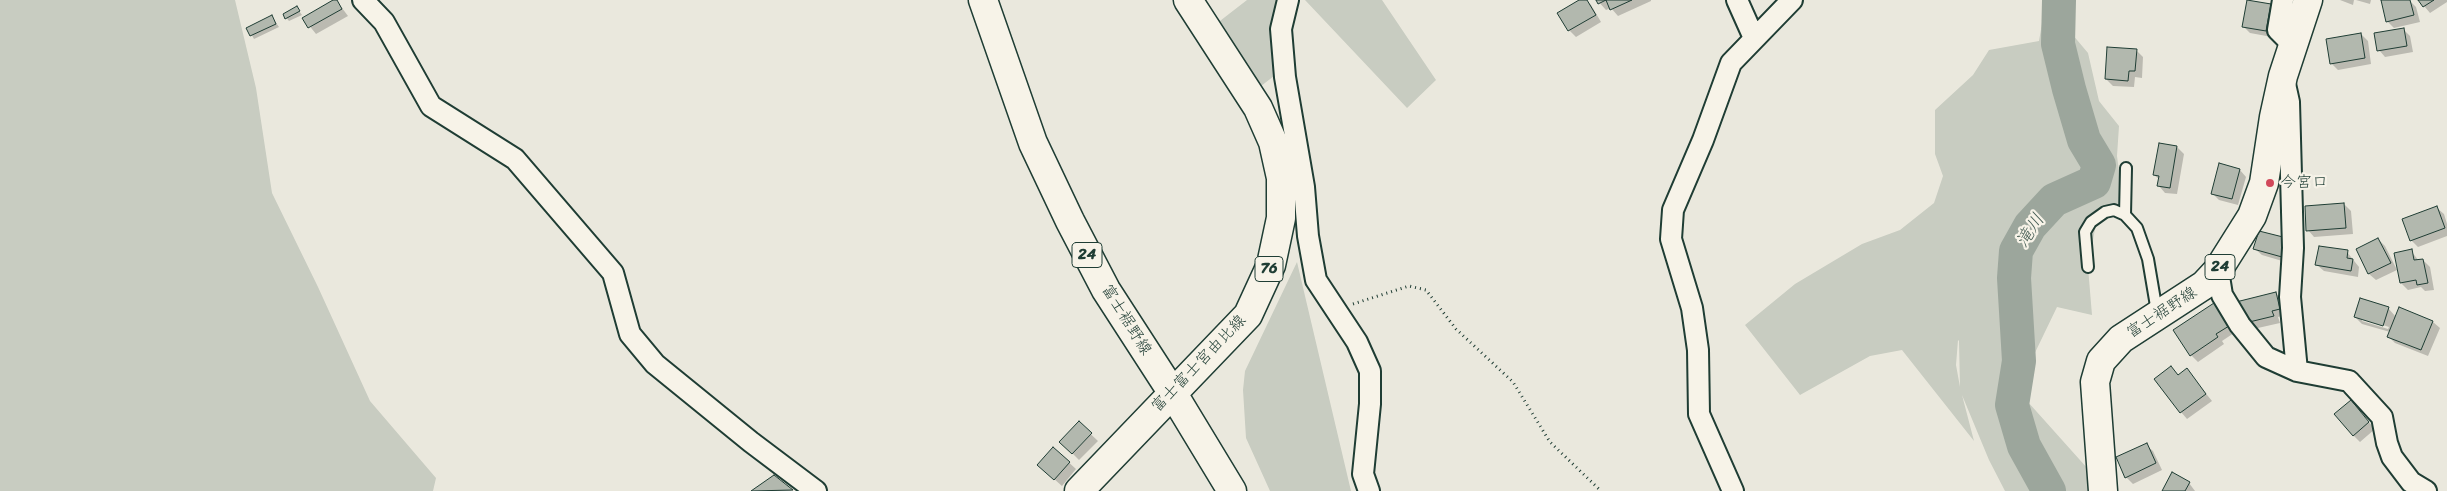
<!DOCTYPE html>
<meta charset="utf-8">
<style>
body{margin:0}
canvas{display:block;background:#eae8dd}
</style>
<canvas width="2447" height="491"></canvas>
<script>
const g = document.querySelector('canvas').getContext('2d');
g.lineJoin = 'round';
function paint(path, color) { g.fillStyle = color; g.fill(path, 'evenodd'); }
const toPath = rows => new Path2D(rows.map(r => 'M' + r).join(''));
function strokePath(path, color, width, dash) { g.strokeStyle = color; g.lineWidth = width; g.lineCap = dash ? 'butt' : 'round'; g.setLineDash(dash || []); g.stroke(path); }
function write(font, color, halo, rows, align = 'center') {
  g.font = font + ' Sriracha,"Klee One",sans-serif'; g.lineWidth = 4.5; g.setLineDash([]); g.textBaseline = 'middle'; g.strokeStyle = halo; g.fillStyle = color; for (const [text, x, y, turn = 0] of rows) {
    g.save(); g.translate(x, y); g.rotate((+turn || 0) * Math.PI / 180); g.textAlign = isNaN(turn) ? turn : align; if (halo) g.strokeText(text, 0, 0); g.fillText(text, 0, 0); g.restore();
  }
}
paint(toPath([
 [0,0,235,0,256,88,272,193,318,287,370,401,436,478,433,491,0,491],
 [1247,0,1295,0,1287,30,1291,63,1261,86,1216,24],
 [1305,0,1382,0,1436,80,1407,108],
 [2046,0,2073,0,2072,34,2088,53,2099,101,2119,126,2117,156,2125,215,2097,218,2088,267,2092,315,2057,307,2030,363,2028,402,2088,469,2091,491,2005,491,1989,460,1962,395,1974,441,1902,350,1870,356,1800,395,1745,325,1795,284,1862,244,1900,230,1934,203,1943,176,1935,154,1935,110,1973,75,1989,50,2039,41],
 [1958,340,1959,341,1960,387,1956,365],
 [1297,262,1351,491,1270,491,1246,438,1243,390,1245,371]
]), '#c8ccc1');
paint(toPath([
 [336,0,348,16,316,34,304,19],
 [1582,0,1586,0,1591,5,1601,22,1576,37,1569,30],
 [1597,0,1651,0,1651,1,1618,16,1611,8,1606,10],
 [2340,0,2354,0,2353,5],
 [2356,0,2371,0,2370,4],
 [2382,0,2409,0,2416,7,2420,22,2394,28,2387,21],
 [2419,0,2447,0,2447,2,2430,13],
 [2270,6,2277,12,2272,37,2250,33,2243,26],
 [297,8,302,15,289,21,284,15],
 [272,17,279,27,254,39,248,28],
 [2403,29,2410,36,2413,52,2385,57,2379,50],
 [2361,34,2368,41,2371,64,2338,70,2331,63],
 [2136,50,2143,57,2142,78,2135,77,2134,87,2113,86,2106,79],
 [2160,145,2177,147,2184,154,2177,194,2165,193,2159,186,2160,180,2154,175],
 [2240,170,2246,177,2238,205,2219,200,2212,193],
 [2344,204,2351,211,2353,234,2314,237,2308,230],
 [2437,208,2444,214,2447,224,2447,236,2418,247,2411,240],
 [2378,239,2385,246,2397,270,2376,280,2369,274,2358,249],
 [2287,240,2289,263,2262,255,2255,249],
 [2411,251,2419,261,2423,260,2430,267,2434,290,2425,291,2421,287,2408,290,2401,283],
 [2347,252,2359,267,2358,277,2324,271,2317,265],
 [2276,293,2282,300,2286,315,2278,317,2280,323,2249,330,2242,323],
 [2214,305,2234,333,2222,341,2224,344,2198,362,2191,355],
 [2388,308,2396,317,2400,309,2433,322,2440,328,2428,356,2395,343,2388,336,2390,332,2362,324,2355,317],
 [2362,318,2389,327,2388,329,2362,321],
 [2171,367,2179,376,2187,370,2212,401,2187,419,2181,412],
 [2357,409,2375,429,2360,442,2353,435],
 [1079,423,1098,441,1079,460,1061,442],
 [2146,445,2153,451,2162,470,2133,484,2126,477],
 [1053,448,1076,469,1062,486,1045,471],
 [774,477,792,491,754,491],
 [2189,483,2195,491,2163,491]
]), '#0003');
strokePath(toPath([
 [2049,491,2024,446,2012,405,2019,361,2014,278,2016,251,2030,226,2054,200,2094,182,2099,165,2084,140,2069,89,2058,44,2059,0]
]), '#9ca69c', 34);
const building = toPath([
 [333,0,337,0,342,9,308,28,302,18,333,0],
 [1579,0,1587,0,1596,15,1568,31,1557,13,1579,0],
 [1596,0,1632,0,1610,10,1606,0,1598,4,1596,0],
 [2247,0,2271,4,2266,31,2242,27,2247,0],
 [2381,0,2410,0,2414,15,2386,22,2381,0],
 [2418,0,2434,0,2423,7,2418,0],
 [297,6,300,11,285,19,283,14,297,6],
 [272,15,276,24,250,36,246,28,272,15],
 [2404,28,2407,46,2377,51,2374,33,2404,28],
 [2361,33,2365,58,2330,64,2326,39,2361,33],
 [2107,47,2137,49,2135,71,2129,71,2128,81,2105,79,2107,47],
 [2159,143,2177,146,2170,188,2157,186,2159,176,2153,175,2159,143],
 [2219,163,2240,169,2232,199,2211,194,2219,163],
 [2344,203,2346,228,2306,231,2305,206,2344,203],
 [2437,206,2445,228,2410,241,2402,219,2437,206],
 [2259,231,2287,238,2282,257,2253,249,2259,231],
 [2378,238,2391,263,2368,274,2356,249,2378,238],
 [2319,246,2348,250,2347,258,2353,259,2351,271,2315,265,2319,246],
 [2412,249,2414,260,2423,259,2428,283,2417,285,2416,280,2400,283,2394,253,2412,249],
 [2276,292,2280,309,2272,311,2274,316,2241,324,2236,302,2276,292],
 [2360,298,2389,307,2383,326,2354,317,2360,298],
 [2214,303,2229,326,2216,334,2218,337,2190,356,2173,330,2214,303],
 [2399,307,2433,321,2421,350,2387,337,2399,307],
 [2171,366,2178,375,2187,368,2206,394,2180,413,2154,379,2171,366],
 [2351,400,2369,422,2353,436,2334,414,2351,400],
 [1079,421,1092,433,1072,454,1059,442,1079,421],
 [2147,443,2156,463,2125,478,2116,457,2147,443],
 [1053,447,1070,462,1054,480,1037,465,1053,447],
 [2172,472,2190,482,2185,491,2162,491,2172,472],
 [774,475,793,490,751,491,774,475]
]);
paint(building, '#b2b8ae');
strokePath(building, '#1f3d34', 1);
const service = toPath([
 [2125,215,2126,168],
 [2088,267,2085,232,2091,222,2105,212,2114,210,2125,215,2137,228,2148,259,2157,312]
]);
const minor = toPath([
 [363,0,384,22,431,106,515,159,613,273,630,334,655,364,751,442,816,491],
 [1288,0,1281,29,1285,77,1304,187,1308,236,1316,280,1357,342,1370,371,1370,404,1363,474,1369,491],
 [1737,0,1754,38],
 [2283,0,2278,30,2293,45],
 [2285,84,2289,102,2293,248,2290,297,2297,371],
 [2218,270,2222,295,2240,325,2266,357,2297,371,2349,381,2382,417,2387,443,2392,457,2411,482,2426,491],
 [1733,491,1699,414,1698,350,1692,308,1671,239,1673,210,1703,140,1731,63,1792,0]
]);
const primary = toPath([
 [983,0,1033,143,1070,221,1106,290,1172,392,1232,491],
 [1079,491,1248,315,1271,265,1281,218,1281,178,1273,142,1258,108,1188,0],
 [2103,491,2095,382,2101,361,2121,339,2204,285,2218,270,2252,216,2264,183,2274,117,2283,76,2308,0]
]);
strokePath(service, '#1f3d34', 14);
strokePath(minor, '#1f3d34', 24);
strokePath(primary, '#1f3d34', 31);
strokePath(toPath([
 [1353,304,1409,286,1426,290,1456,329,1513,382,1550,442,1601,491]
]), '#1f3d34', 3, [1, 4]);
strokePath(service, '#f7f3e8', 10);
strokePath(minor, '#f7f3e8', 20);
strokePath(primary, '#f7f3e8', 28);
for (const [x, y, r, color] of [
 [2270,183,5,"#d1495b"]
]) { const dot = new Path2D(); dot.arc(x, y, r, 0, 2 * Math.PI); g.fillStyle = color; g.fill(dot); strokePath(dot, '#f7f3e8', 2); }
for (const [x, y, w] of [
 [1087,255,30],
 [2220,267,30],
 [1269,269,28]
]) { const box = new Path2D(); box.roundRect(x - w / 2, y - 12.5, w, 25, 4); g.fillStyle = '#f7f3e8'; g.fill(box); strokePath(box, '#1f3d34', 1); }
write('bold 15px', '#1f3d34', null, [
 ["24",1087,255],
 ["24",2220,267],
 ["76",1269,269]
]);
write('16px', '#1f3d34', '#f7f3e8', [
 ["今宮口",2280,183]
], 'left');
write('16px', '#1f3d34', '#f7f3e8', [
 ["富士裾野線",2162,313,-33],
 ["富士裾野線",1126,320,58],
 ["富士富士宮由比線",1199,364,-46]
]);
write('italic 18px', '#445c53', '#f7f3e8', [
 ["滝川",2031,231,-57]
]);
</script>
